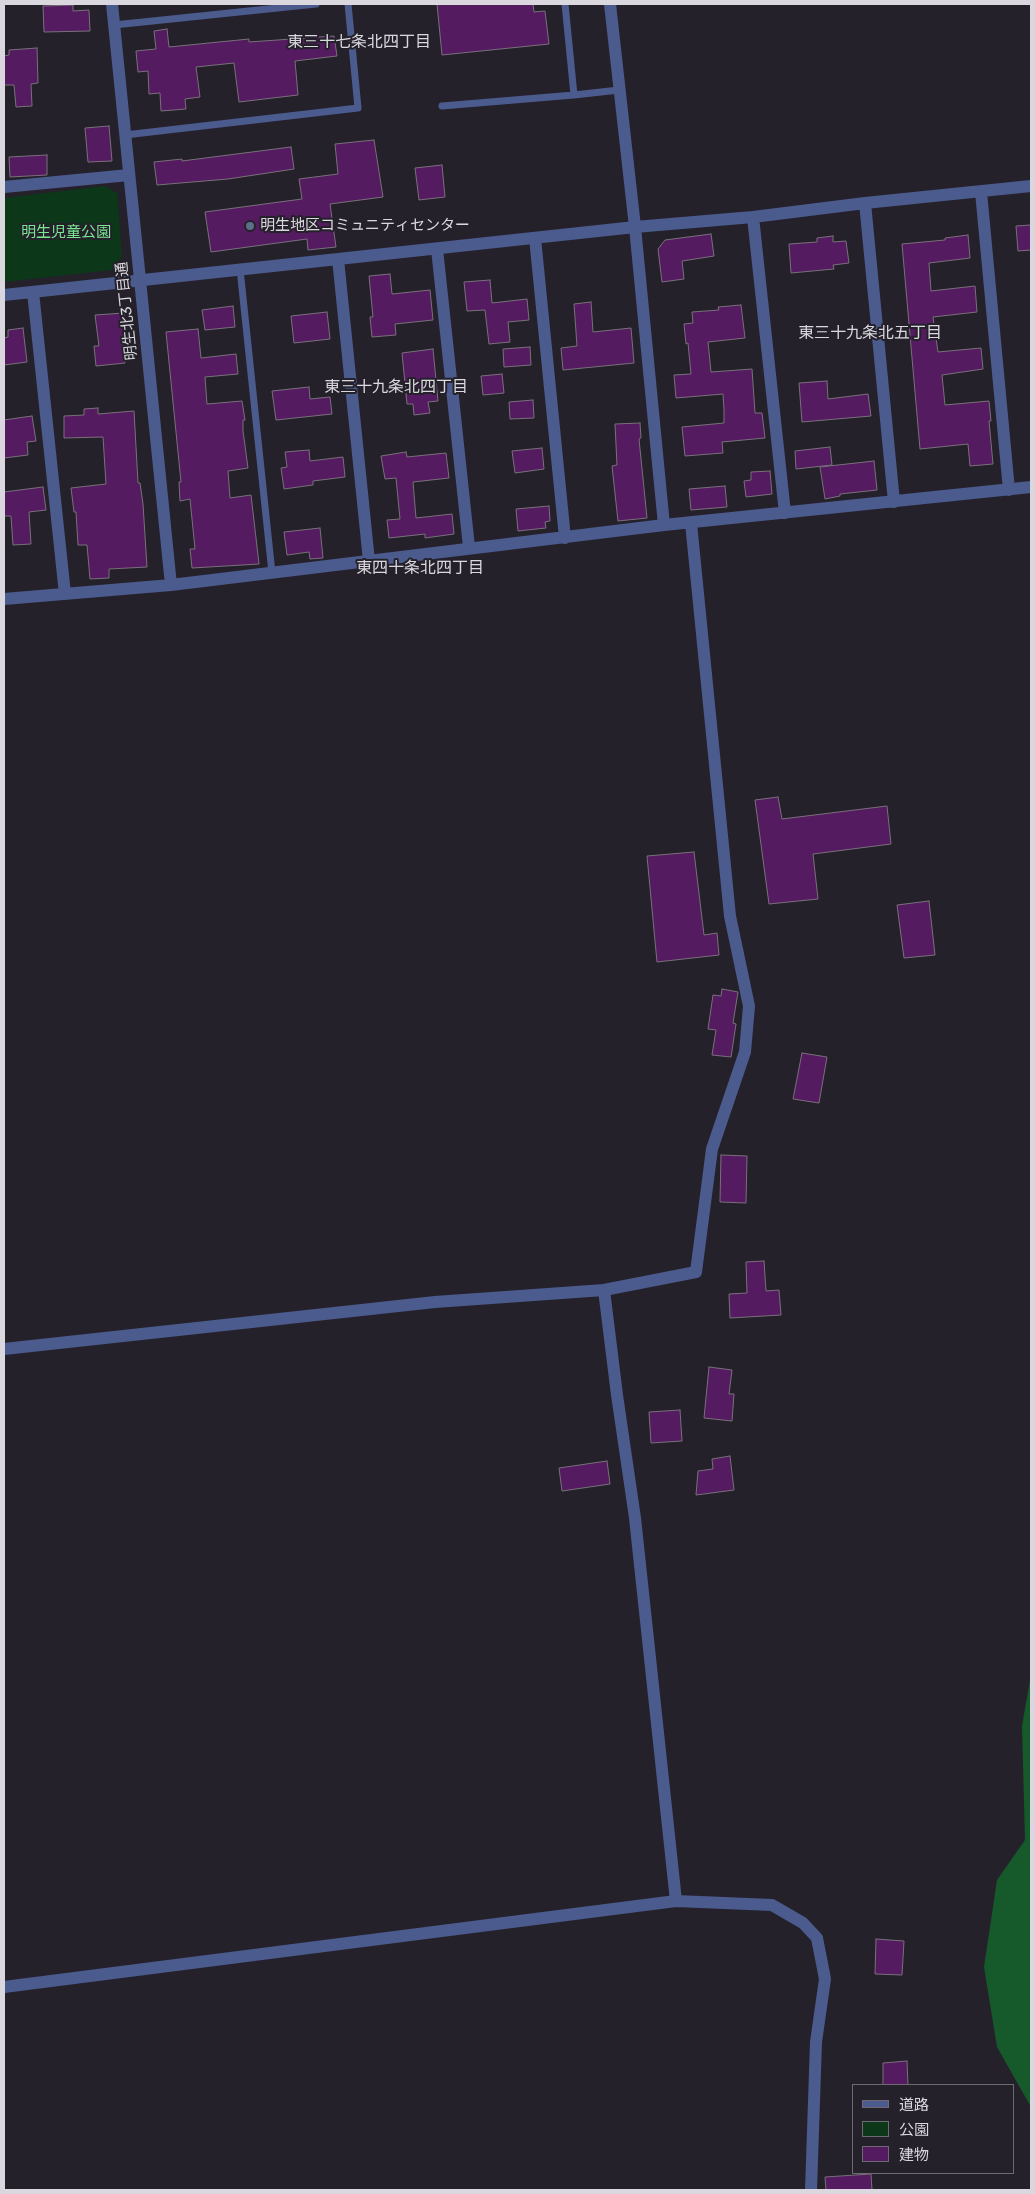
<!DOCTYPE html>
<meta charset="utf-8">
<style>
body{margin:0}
#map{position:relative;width:1035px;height:2194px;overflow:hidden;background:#25212b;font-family:Rubik,"Noto Sans JP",sans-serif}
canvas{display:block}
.frame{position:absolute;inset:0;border:5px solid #dad8de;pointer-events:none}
.legend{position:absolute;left:852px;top:2084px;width:162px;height:90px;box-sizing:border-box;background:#25212b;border:1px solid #6d6a73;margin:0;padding:6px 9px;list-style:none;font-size:15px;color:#dad8de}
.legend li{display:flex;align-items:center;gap:10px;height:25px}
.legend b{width:25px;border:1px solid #6d6a73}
</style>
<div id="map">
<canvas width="1035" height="2194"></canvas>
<div class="frame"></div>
<ul class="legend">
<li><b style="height:6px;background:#4b5b8d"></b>道路</li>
<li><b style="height:14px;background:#0c3719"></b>公園</li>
<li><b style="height:14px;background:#551b60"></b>建物</li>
</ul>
</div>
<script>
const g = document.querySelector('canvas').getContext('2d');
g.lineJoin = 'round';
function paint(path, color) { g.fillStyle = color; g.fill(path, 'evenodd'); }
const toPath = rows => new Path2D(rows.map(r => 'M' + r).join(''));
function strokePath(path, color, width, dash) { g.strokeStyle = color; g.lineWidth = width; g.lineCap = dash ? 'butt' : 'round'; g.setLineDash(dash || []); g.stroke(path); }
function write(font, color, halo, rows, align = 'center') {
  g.font = font + ' Rubik,"Noto Sans JP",sans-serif'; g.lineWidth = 4; g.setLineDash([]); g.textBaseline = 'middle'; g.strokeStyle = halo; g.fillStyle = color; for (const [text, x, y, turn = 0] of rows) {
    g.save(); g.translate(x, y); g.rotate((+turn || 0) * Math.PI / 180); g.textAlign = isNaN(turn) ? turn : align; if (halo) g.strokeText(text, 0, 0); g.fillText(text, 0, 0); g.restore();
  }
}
paint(toPath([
 [105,186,117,193,122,256,112,270,4,282,4,198]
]), '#0c3719');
paint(toPath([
 [1031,1674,1031,2107,997,2047,984,1967,997,1880,1025,1840,1022,1726]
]), '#165a2b');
const building = toPath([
 [437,4,533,4,534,12,545,11,549,44,442,55,437,4],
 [73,5,73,11,89,10,90,31,44,32,43,6,73,5],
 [167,29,169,47,249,39,249,42,334,36,337,56,295,61,298,95,239,102,234,63,196,67,200,97,185,99,186,109,161,111,160,93,149,94,148,71,138,72,136,51,156,49,154,31,167,29],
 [37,48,38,83,31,84,32,106,16,107,14,85,4,85,4,56,9,55,9,50,37,48],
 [109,126,112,161,88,162,85,128,109,126],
 [374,140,383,197,330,204,336,247,308,250,307,239,211,252,205,212,302,199,299,179,338,174,335,144,374,140],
 [291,147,294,169,228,179,157,185,154,162,182,159,182,161,291,147],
 [47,155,47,175,10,177,9,157,47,155],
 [442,165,445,197,419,200,415,168,442,165],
 [1031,225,1031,250,1018,251,1016,226,1031,225],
 [711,234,714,256,682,261,684,279,662,282,658,249,665,240,711,234],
 [968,235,970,258,929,263,931,291,975,286,977,312,933,317,938,352,981,348,983,369,942,375,945,405,989,401,991,421,989,421,993,464,970,466,968,444,920,449,902,244,945,240,945,238,968,235],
 [833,236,833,242,846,241,849,263,833,265,834,269,791,273,789,244,817,242,817,238,833,236],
 [390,274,392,294,430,290,433,320,395,324,396,335,372,337,370,317,373,317,369,276,390,274],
 [490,280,492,303,527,299,529,320,508,322,510,342,489,344,485,310,467,311,464,282,490,280],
 [591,302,593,332,631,328,634,363,563,370,561,348,577,346,574,304,591,302],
 [741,305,745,338,708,342,711,372,752,369,755,413,762,413,765,438,722,442,723,453,685,456,682,427,724,423,724,410,723,394,676,398,674,375,691,374,688,343,686,344,684,324,693,323,692,312,719,310,718,307,741,305],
 [233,306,235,327,205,330,202,310,233,306],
 [327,312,330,339,294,343,291,316,327,312],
 [124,313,126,335,123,335,125,363,96,366,94,346,99,346,95,315,124,313],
 [23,328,27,362,4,365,4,338,8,337,8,330,23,328],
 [198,329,201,358,236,354,238,374,205,377,207,404,242,401,245,420,243,420,243,431,248,468,228,471,230,498,251,495,259,564,192,568,190,549,195,549,190,499,180,501,179,482,181,482,166,332,198,329],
 [530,347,531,365,504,367,503,349,530,347],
 [433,349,438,401,428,402,430,413,414,415,413,404,407,404,402,353,433,349],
 [502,374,504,393,483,395,481,376,502,374],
 [827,381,828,399,868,394,871,416,802,422,799,383,827,381],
 [309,387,310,399,330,397,332,414,276,420,272,391,309,387],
 [533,400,534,418,510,419,509,402,533,400],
 [98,408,98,414,134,411,138,483,140,483,143,504,147,567,109,569,109,578,90,579,87,545,78,545,76,512,74,512,71,488,106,484,103,437,64,438,64,416,84,415,84,409,98,408],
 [32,416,36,441,27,442,28,455,4,458,4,420,32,416],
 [640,423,641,438,639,439,647,518,618,521,612,466,617,465,615,424,640,423],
 [830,447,832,465,796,469,795,451,830,447],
 [542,448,544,469,515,473,512,451,542,448],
 [309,450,310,461,343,457,345,477,313,481,313,485,284,489,281,468,287,467,285,452,309,450],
 [406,452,407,457,446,453,449,478,413,482,416,518,452,514,454,534,425,538,425,534,389,538,387,520,400,519,396,478,385,479,381,456,406,452],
 [874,461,877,490,840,494,840,496,825,499,820,467,874,461],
 [770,471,772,494,746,497,744,481,751,480,751,472,770,471],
 [725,486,727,507,691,510,689,489,725,486],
 [43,487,46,510,29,512,31,544,13,545,11,516,4,516,4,492,43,487],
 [549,506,550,521,545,522,546,528,518,531,516,509,549,506],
 [320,528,323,558,310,559,309,552,287,555,284,532,320,528],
 [778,797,782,819,887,806,891,844,813,854,818,899,769,904,755,800,778,797],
 [694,852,704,935,717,933,719,955,657,962,647,856,694,852],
 [929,901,935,955,904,958,897,905,929,901],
 [722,989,738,992,733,1023,736,1024,731,1057,712,1055,716,1030,708,1029,713,995,721,996,722,989],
 [802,1053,827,1057,819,1103,793,1099,802,1053],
 [721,1155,747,1156,746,1203,720,1202,721,1155],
 [764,1261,766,1291,779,1290,781,1315,730,1318,729,1294,747,1293,746,1262,764,1261],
 [709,1367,732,1370,729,1394,734,1394,732,1421,704,1418,709,1367],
 [680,1410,682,1441,651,1443,649,1412,680,1410],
 [730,1456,734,1490,696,1495,698,1471,713,1469,712,1459,730,1456],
 [607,1461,610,1484,562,1491,559,1468,607,1461],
 [876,1939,904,1941,902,1975,875,1974,876,1939],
 [907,2061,908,2085,883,2085,883,2063,907,2061],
 [871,2174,872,2190,826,2190,825,2177,871,2174]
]);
paint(building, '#551b60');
strokePath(building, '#79707b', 1);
strokePath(toPath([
 [565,4,574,95,619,90],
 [114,25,316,4],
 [442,106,574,95],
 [125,135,358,108,348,4],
 [240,269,272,573]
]), '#4b5b8d', 7);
strokePath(toPath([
 [112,4,171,585],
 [610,4,635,227,664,525],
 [4,187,129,175],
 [981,192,1009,490],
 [865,203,894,502],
 [753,217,785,513],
 [535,238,565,538],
 [437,249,469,547],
 [338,259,369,561],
 [33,292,65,594],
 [4,295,635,227,753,217,865,203,1031,186],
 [4,599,171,585,664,525,1031,487],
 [604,1290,617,1395,635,1518,676,1901],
 [4,1349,435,1302,604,1290,696,1272,712,1149,745,1052,749,1006,730,916,691,523],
 [4,1987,676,1901,772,1905,803,1923,817,1938,825,1979,816,2042,811,2190]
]), '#4b5b8d', 12);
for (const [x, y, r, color] of [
 [250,226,5,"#5c6f8a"]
]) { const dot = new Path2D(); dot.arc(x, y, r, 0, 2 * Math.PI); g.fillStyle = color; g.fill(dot); strokePath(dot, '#25212b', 2); }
write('15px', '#dad8de', '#25212b', [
 ["明生地区コミュニティセンター",260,226]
], 'left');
write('15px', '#77e591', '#25212b', [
 ["明生児童公園",66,233]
]);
write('15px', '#dad8de', '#25212b', [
 ["明生北3丁目通",127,311,-96]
]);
write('16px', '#dad8de', '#25212b', [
 ["東三十七条北四丁目",359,42],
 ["東三十九条北五丁目",870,333],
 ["東三十九条北四丁目",396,387],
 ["東四十条北四丁目",420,568]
]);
</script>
